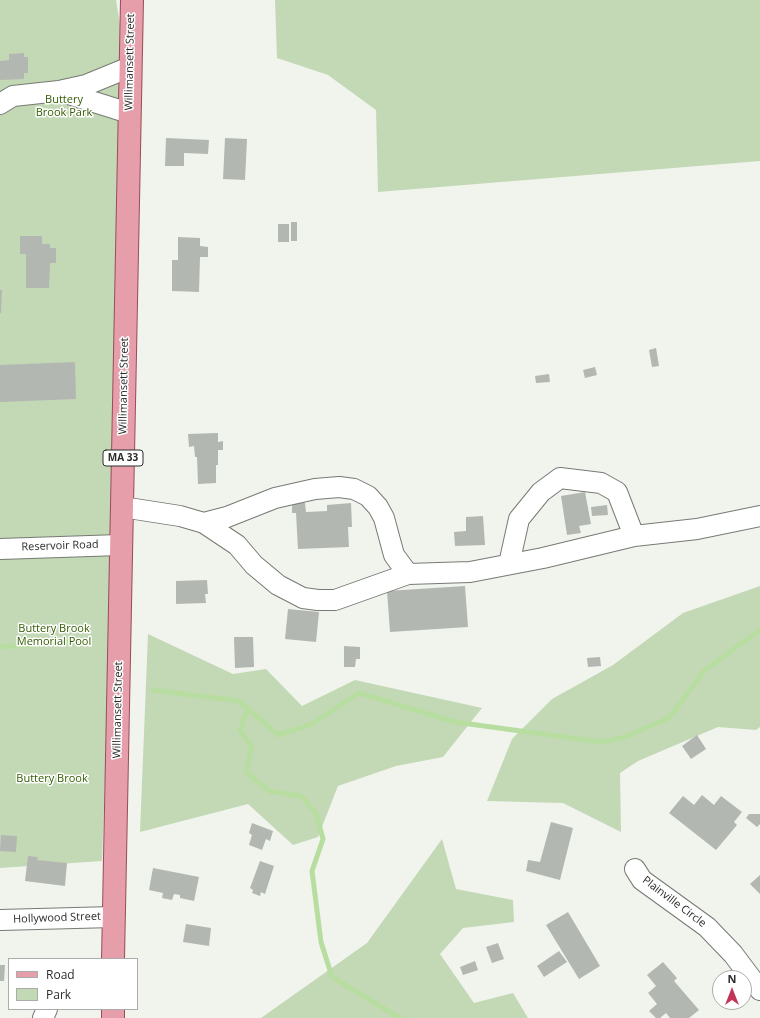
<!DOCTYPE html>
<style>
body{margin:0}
#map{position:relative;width:760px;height:1018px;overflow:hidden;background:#f0f4ed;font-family:"Open Sans",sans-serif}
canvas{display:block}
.legend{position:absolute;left:8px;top:958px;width:130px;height:52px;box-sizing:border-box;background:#fff;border:1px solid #aaabaa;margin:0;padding:5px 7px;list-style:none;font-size:12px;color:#2b2d2a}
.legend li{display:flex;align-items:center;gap:8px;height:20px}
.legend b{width:20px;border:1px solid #aaabaa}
.north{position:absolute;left:712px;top:970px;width:40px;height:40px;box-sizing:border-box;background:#fff;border:1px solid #aaabaa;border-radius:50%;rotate:0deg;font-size:11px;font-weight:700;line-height:16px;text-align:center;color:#2b2d2a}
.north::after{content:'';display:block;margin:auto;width:14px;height:18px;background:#c43457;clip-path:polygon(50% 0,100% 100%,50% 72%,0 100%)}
</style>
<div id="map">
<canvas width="760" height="1018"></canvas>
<ul class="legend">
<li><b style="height:5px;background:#e59eaa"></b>Road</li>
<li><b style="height:11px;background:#c3d9b5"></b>Park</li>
</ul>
<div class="north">N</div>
</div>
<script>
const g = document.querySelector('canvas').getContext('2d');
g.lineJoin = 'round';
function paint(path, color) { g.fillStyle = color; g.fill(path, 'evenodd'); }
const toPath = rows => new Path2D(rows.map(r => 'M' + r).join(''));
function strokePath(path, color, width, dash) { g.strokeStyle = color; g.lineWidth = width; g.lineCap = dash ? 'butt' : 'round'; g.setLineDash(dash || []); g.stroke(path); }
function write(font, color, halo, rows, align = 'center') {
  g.font = font + ' "Open Sans",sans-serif'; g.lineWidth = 3; g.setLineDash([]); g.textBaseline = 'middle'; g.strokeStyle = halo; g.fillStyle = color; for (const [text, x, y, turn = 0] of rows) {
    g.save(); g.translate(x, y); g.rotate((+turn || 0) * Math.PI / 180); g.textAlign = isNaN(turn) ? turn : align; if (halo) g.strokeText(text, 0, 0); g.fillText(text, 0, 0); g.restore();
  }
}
paint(toPath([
 [0,0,116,0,130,87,102,861,0,868],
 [275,0,760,0,760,161,378,192,376,110,328,75,277,58],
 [760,586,760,727,756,730,718,727,638,761,620,773,621,832,563,803,487,801,512,739,552,699,613,665,683,613],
 [148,634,233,674,266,669,302,706,355,680,482,708,443,757,396,766,338,786,318,837,293,845,248,804,140,832],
 [442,839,456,889,513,900,514,922,463,928,440,954,474,1003,513,993,528,1018,261,1018,367,943]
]), '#c3d9b5');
strokePath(toPath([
 [0,647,67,642],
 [153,690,239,701,278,735,310,725,359,693,455,722,601,742,625,737,669,718,705,670,760,630],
 [248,709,240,730,252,747,246,772,269,791,301,796,316,813,323,839,312,871,321,942,332,977,400,1018]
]), '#b8dda0', 5);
paint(toPath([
 [24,53,24,57,28,57,28,73,24,73,24,79,0,80,0,61,9,60,9,54],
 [166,138,209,140,208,154,184,153,184,166,165,166],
 [225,138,247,139,245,180,223,179],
 [291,222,297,222,297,241,291,241],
 [278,224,289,224,289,242,278,242],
 [20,236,42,236,42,244,50,244,50,248,56,248,56,263,50,263,49,288,26,288,26,254,20,254],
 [178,237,200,238,200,246,208,247,208,257,200,257,199,292,172,291,172,260,178,260],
 [0,290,2,290,1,313,0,313],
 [656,348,659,366,652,367,649,350],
 [75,362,76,399,0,402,0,365],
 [595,367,597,375,585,378,583,370],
 [549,374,550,382,536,383,535,376],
 [218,433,218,442,223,441,223,450,218,450,218,465,216,465,216,483,198,484,197,457,195,457,194,446,189,447,188,434],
 [585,492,591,524,579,526,581,533,567,535,561,496],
 [292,503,305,503,306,512,327,511,327,505,351,503,352,527,348,527,349,547,298,549,296,513,292,513],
 [607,505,608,515,592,516,591,507],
 [483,516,485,545,455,546,454,532,466,531,466,517],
 [207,580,208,594,205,594,206,603,176,604,176,581],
 [465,586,468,627,390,632,387,591],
 [288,609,319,612,316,642,285,639],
 [234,637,253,637,254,667,235,668],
 [344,646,360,647,360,659,356,659,355,667,344,667],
 [600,657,601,666,588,667,587,658],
 [697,735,706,749,691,759,682,746],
 [702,795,714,805,721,796,742,812,734,822,737,825,716,850,669,813,683,796,694,805],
 [749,814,760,814,760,824,757,827,746,818],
 [551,822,573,828,560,880,526,871,528,860,540,862],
 [252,823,273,831,270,841,266,839,262,850,249,845,252,835,249,833],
 [1,835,17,836,16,852,0,851],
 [28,856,38,857,37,860,67,863,65,886,25,881],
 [260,861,274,866,265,894,261,892,260,896,252,893,253,890,250,888],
 [153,868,199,877,194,901,180,898,180,895,174,894,172,900,162,898,163,893,149,890],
 [760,875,760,894,750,884],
 [568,912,600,966,579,979,546,925],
 [186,924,211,928,209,946,183,942],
 [498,943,504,959,492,963,486,947],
 [559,951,567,962,544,977,537,966],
 [475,961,478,970,463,975,460,967],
 [663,962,677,978,674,981,699,1010,689,1018,670,1018,666,1013,660,1018,656,1018,649,1011,657,1004,648,993,656,986,647,975],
 [0,965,5,965,4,981,0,981]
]), '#b3b7b1');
const minor = toPath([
 [59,91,129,113],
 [0,104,13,96,59,91,86,85,130,67],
 [122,507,180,516,204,523,237,545,254,565,278,585,303,598,318,600,335,600,408,574,470,572,543,558,634,536,697,529,760,516],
 [204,523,227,517,275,498,315,489,339,487,354,489,368,496,378,507,384,518,394,555,408,574],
 [0,549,120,545],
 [509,564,519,519,541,492,560,478,601,483,617,492,634,536],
 [635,869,642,880,707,927,733,954,760,990],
 [0,920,113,917],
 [43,1018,47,1009]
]);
const major = toPath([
 [113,959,132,0],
 [113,1009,113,1018]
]);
strokePath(minor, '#767a74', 22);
strokePath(major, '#994c59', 24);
strokePath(minor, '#fff', 20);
strokePath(major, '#e59eaa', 22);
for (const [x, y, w] of [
 [123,458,40]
]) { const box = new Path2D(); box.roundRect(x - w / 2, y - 8, w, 16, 3); g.fillStyle = '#fff'; g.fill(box); strokePath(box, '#2b2d2a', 1); }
write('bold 10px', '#2b2d2a', null, [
 ["MA 33",123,458]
]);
write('11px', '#2b2d2a', '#fff', [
 ["Willimansett Street",130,62,-89],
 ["Willimansett Street",124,386,-89],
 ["Reservoir Road",60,546,-2],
 ["Willimansett Street",118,710,-89],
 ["Plainville Circle",674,902,37],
 ["Hollywood Street",57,918,-2]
]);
write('11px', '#325c01', '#fff', [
 ["Buttery",64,100],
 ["Brook Park",64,113],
 ["Buttery Brook",54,629],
 ["Memorial Pool",54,642],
 ["Buttery Brook",52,779]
]);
</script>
